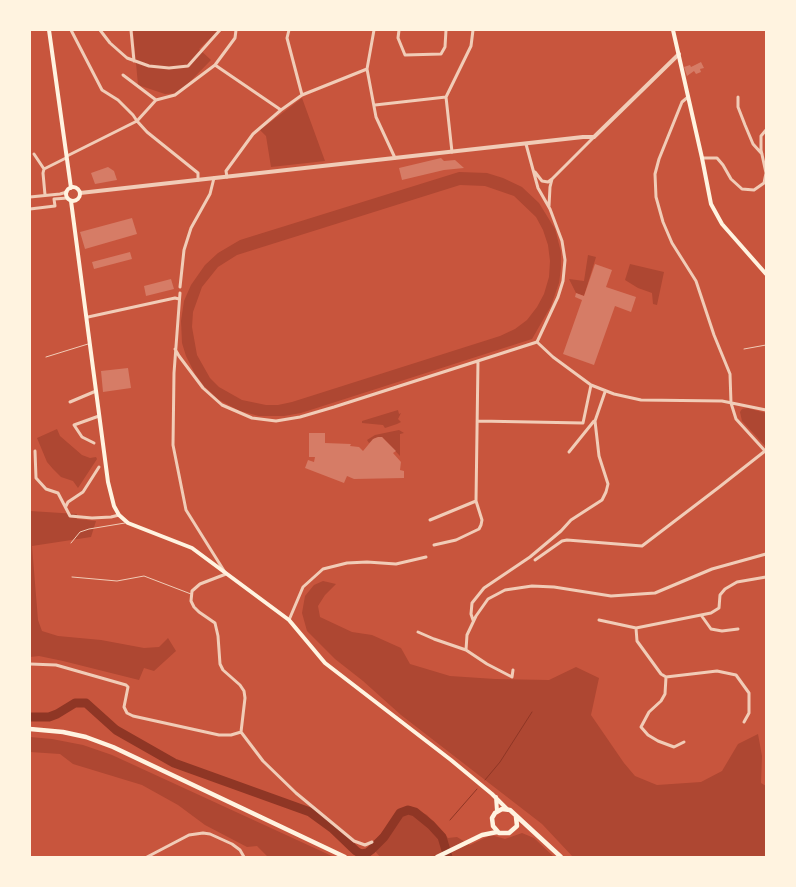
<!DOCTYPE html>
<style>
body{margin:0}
#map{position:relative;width:796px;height:887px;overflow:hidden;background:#c8553d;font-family:"Open Sans",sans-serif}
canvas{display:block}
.frame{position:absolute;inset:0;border:31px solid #fff3e0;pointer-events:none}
</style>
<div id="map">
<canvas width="796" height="887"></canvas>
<div class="frame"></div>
</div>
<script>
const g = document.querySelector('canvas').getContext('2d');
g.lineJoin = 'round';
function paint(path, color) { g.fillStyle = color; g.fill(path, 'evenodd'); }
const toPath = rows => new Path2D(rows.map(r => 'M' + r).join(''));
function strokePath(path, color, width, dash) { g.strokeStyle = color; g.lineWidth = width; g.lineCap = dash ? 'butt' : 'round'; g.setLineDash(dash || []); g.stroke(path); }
paint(toPath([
 [133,30,219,30,199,49,211,60,179,93,165,94,138,85],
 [302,98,325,161,271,167,266,136,260,130],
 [459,172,487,173,503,178,522,187,539,203,555,229,561,252,561,268,559,283,551,306,532,339,301,413,284,416,259,416,240,411,219,400,204,386,195,374,186,356,182,343,181,321,184,301,191,285,205,265,218,253,240,240],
 [460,185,485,186,514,196,536,217,543,230,548,245,550,261,549,277,544,294,537,307,527,320,515,329,500,336,292,402,278,405,266,405,242,400,219,387,210,378,197,355,192,327,193,312,202,287,218,267,237,255],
 [588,255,596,257,584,296,576,293,569,279,584,281],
 [630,264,664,272,657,305,653,304,652,293,638,288,625,280],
 [747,408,766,413,766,447,742,421,740,412,742,409],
 [398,410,399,414,401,413,398,419,401,422,397,424,385,428,383,425,362,423,362,421],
 [57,429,60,436,82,455,90,458,96,457,97,459,78,488,73,481,61,477,53,469,47,462,37,438],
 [399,430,404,433,400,434,400,456,382,437,375,438,369,443,367,440,375,435],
 [30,511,77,514,77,519,96,521,91,537,32,546,38,620,42,631,58,636,101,640,144,648,159,647,168,638,176,651,154,671,144,668,139,680,63,661,39,656,30,657],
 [323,581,336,584,325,595,318,606,320,617,352,632,372,635,401,648,410,664,450,676,495,679,549,680,576,667,599,678,591,715,624,763,635,776,652,783,657,785,701,782,722,771,738,744,758,734,762,756,761,783,766,786,766,857,573,857,542,824,401,715,363,681,335,659,307,631,302,613,305,596,314,585],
 [30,737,52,739,83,745,112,755,334,857,268,857,257,846,247,847,205,825,178,805,142,785,73,764,60,754,30,752],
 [410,806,427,815,448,838,457,837,470,845,491,835,505,839,522,833,534,838,554,857,380,857,370,845,379,836,395,816]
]), '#ae4732');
strokePath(toPath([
 [485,780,500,762,532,712],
 [450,820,477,789]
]), '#8f3625', 1);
strokePath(toPath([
 [30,717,49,717,57,714,75,703,86,703,116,730,174,763,310,812,332,828,356,851,361,854,367,853,371,850,384,837,400,813,408,810,415,812,431,825,442,837,448,857]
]), '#8f3625', 9);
paint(toPath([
 [701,62,704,68,700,69,701,72,696,74,694,71,687,76,684,67,690,65,691,67],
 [441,158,444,161,455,160,464,168,444,170,402,180,399,168],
 [108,167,114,171,117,180,95,184,91,173],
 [132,218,137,234,85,249,80,232],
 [130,252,132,259,94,269,92,262],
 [595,264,612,270,606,287,636,297,631,312,615,306,594,365,563,354,582,300,575,297,576,293,584,296],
 [171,279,174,289,146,296,144,286],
 [128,368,131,388,103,392,101,371],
 [309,433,325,433,325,443,351,444,350,446,359,447,363,451,373,439,378,437,382,437,396,451,393,453,401,462,400,470,404,471,404,478,354,479,347,476,344,483,305,468,308,460,314,462,315,457,309,457]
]), '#d67c66');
strokePath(toPath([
 [744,349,766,345],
 [46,357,88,344],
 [71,543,80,532,89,529,125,523],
 [72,577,117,581,144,576,191,594]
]), '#f1ccb7', 1);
strokePath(toPath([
 [71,30,102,90,118,100,133,115,137,121,147,132,198,173,198,180],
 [100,30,110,43,127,58,149,66,169,68,188,66,220,30],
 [131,30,134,61],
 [289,30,287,38,302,95],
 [399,30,398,38,405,55,441,54,445,47,446,30],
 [215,65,281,110],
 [367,69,376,117,395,158],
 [123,75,156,100],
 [688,97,682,102,659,159,655,174,656,197,663,222,672,243,696,281,714,335,730,374,731,403,736,419,766,452],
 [738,97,738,107,745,125,753,144,762,154],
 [375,105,446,97],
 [452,152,446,97,471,46,473,30],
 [34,154,44,169],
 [67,156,137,121,156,100,175,95,215,65,235,38,236,30],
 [702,158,717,158,723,165,731,179,742,189,754,190,764,183,766,173,761,150,761,136,766,130],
 [535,172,542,181,548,182,552,179],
 [227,177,226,171,253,134,281,110,302,95,367,69,374,30],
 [45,195,43,173,44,169,66,158],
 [30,197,60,194,67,192],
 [549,206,550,187,552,179,593,138],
 [30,209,55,206,54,199,68,198],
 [180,287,184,250,191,228,210,194,214,178],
 [88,317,175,298,179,299],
 [537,342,553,357,591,385,614,394,641,400,722,401,766,410],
 [175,349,179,356,203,388,222,405,252,418,276,421,300,417,334,407,537,342,558,297,563,281,565,260,562,241,550,209,538,188,526,144],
 [70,402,96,391],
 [478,421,583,423,591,385],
 [94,443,82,437,74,425,99,416],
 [35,451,36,478,46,489,58,493,70,516,92,518,111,517,119,515],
 [569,452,594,421],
 [66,506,68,502,83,492,99,467],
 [430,520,476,501],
 [434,545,456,540,479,529,481,525,482,520,476,501,478,361],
 [535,560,562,541,567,540,642,546,718,488,765,451],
 [701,615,711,629,722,631,738,629],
 [289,620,303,587,323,569,347,563,367,562,396,564,426,557],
 [473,620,471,614,472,603,484,588,530,557,561,531,571,520,602,500,606,492,608,484,599,456,595,421,605,392],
 [599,620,636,628,711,613,719,608,720,595,725,589,737,582,766,577],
 [636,628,637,641,661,674,666,677,717,671,736,675,749,693,749,713,744,722],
 [418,632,434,639,466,650],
 [30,664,56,665,126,685,128,687,124,707,127,713,133,716,219,735,231,735,241,732,245,698,244,691,240,685,223,670,220,664,218,636,215,623,199,612,194,607,191,601,192,591,200,584,226,574,186,510,173,445,174,373,180,293],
 [513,670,512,677,487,664,466,650,467,635,476,616,488,599,505,590,532,586,554,587,611,596,655,593,712,569,766,554],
 [666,677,665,694,661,701,649,712,641,727,648,735,658,741,674,747,684,742],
 [241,732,263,761,296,793,354,841,365,845,372,842],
 [147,857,189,835,203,833,210,834,232,844,240,850,244,857]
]), '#f1ccb7', 3);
strokePath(toPath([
 [80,193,583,137,594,137,679,54]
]), '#f1ccb7', 4);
strokePath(toPath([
 [49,30,71,188],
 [673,30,702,158,711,204,722,224,766,274],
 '66 194a7 7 0 1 1 14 0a7 7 0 1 1-14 0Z',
 [71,201,108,482,114,506,119,515,128,523,192,548,289,620,325,663,451,760,492,794,507,809],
 [496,797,497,811]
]), '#fff3e0', 4);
strokePath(toPath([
 [30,729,63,732,86,737,113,747,345,857],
 [516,817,517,826,509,833,499,833,493,826,492,818,495,813,502,809,510,810,561,857],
 [437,857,482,835,497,832]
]), '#fff3e0', 4.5);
</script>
